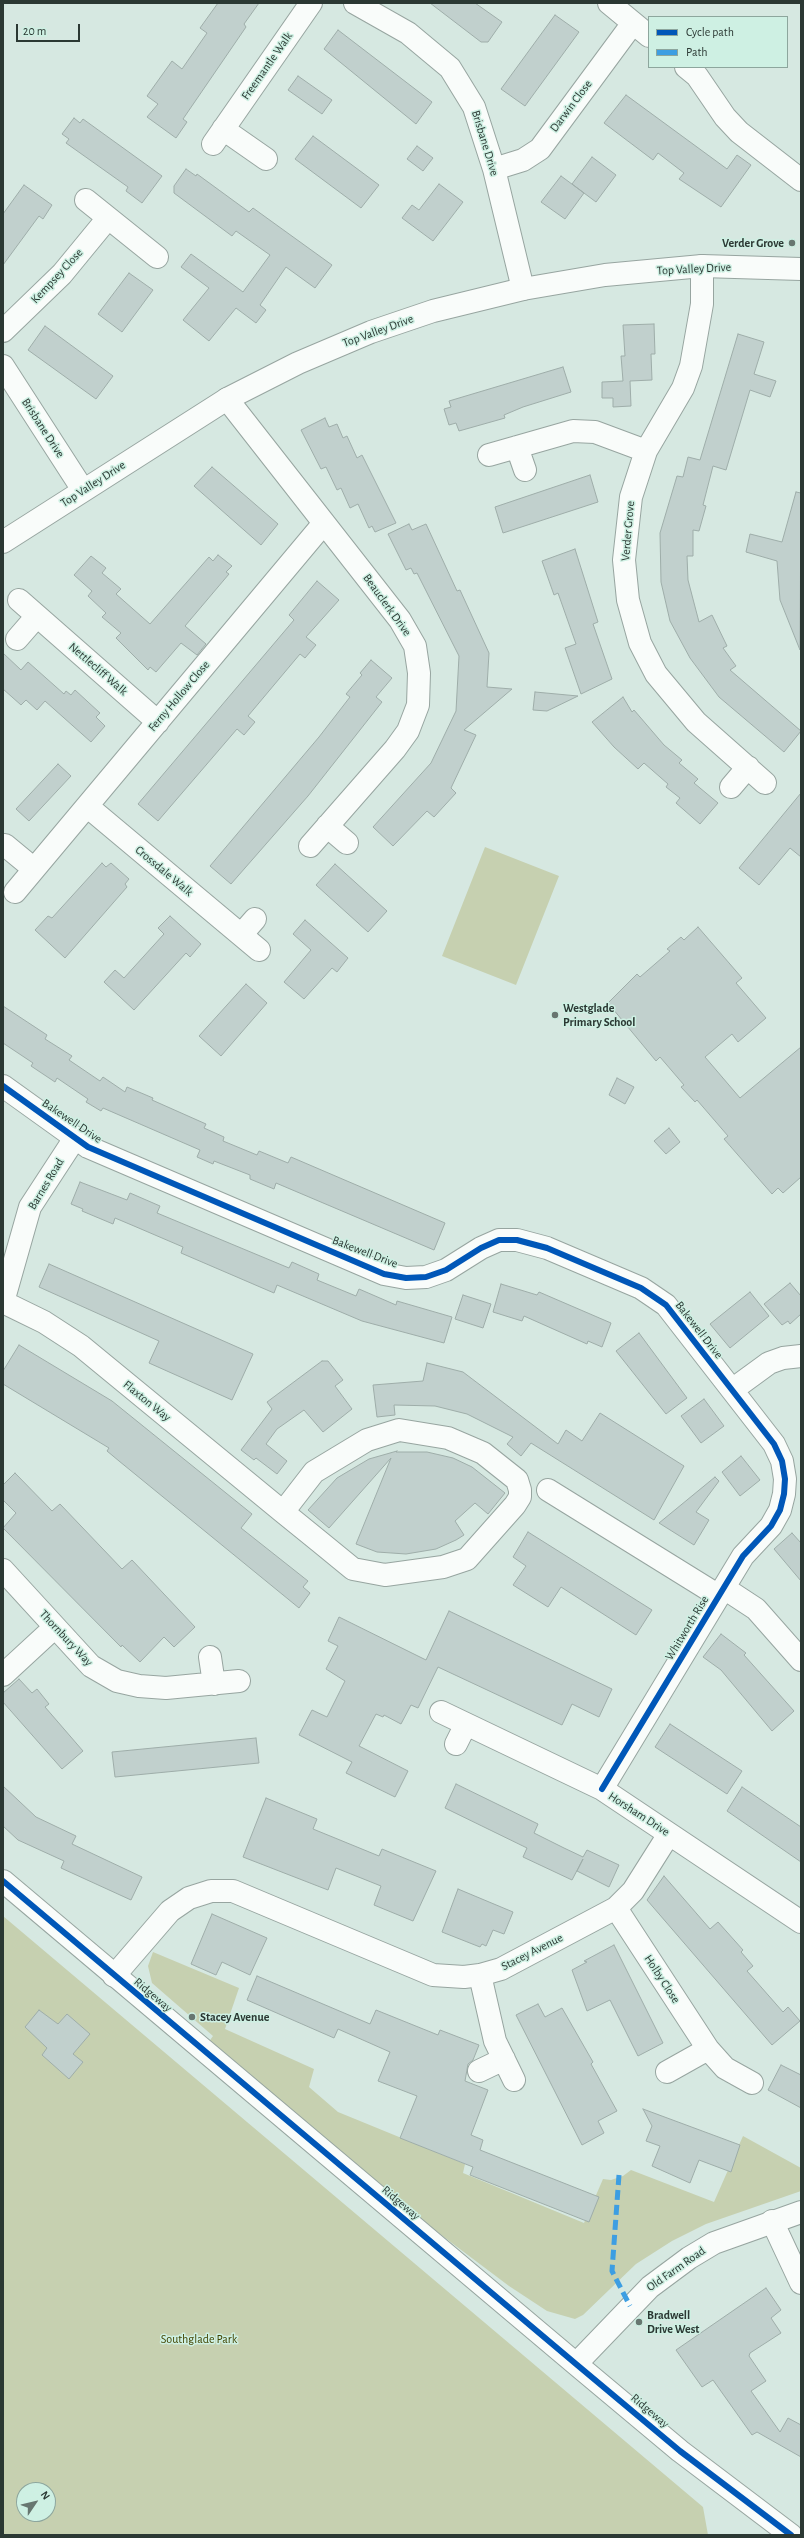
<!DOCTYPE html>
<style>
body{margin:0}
#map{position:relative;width:804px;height:2538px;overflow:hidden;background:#d6e8e1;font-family:"Alegreya Sans",sans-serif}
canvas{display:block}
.frame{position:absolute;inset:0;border:4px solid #2b3833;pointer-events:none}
.legend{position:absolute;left:648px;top:16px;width:140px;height:52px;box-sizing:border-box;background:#cef0e3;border:1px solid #8da69d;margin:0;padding:5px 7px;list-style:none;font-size:12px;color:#2b3833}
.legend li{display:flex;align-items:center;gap:8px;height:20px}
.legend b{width:20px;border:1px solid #8da69d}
.north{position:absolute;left:16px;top:2482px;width:40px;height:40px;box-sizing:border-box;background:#cef0e3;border:1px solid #8da69d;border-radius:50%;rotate:55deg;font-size:11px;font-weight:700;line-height:16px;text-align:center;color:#2b3833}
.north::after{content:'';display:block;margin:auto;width:14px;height:18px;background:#677670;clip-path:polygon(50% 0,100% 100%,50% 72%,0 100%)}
.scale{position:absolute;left:16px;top:24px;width:64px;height:18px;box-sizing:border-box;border:2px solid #2b3833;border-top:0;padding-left:5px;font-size:12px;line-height:14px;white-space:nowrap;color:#2b3833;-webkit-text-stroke:3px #cef0e3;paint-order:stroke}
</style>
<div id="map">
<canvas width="804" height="2538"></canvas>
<div class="frame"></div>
<ul class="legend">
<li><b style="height:5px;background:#0057b8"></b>Cycle path</li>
<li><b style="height:5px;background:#3d9ee2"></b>Path</li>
</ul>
<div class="north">N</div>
<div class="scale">20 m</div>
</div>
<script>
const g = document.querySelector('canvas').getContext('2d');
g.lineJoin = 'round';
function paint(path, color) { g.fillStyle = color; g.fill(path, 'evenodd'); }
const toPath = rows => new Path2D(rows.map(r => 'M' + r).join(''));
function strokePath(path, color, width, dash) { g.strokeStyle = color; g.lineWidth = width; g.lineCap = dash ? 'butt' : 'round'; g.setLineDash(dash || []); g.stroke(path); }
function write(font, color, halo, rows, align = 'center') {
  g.font = font + ' "Alegreya Sans",sans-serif'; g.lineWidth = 3; g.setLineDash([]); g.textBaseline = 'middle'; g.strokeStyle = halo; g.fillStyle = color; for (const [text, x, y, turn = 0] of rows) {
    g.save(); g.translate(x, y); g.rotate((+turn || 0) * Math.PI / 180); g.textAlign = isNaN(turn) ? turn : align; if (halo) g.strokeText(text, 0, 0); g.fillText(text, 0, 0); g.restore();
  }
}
paint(toPath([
 [485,847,559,876,516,985,442,956],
 [3,1916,703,2507,708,2535,3,2535],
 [24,2490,48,2490,48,2514,24,2514],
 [153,1952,239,1988,225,2029,314,2069,309,2087,338,2112,465,2164,463,2173,584,2223,603,2179,611,2180,623,2176,631,2170,714,2202,743,2136,801,2168,801,2191,706,2224,672,2241,636,2264,583,2315,575,2319,547,2311,509,2286,420,2219,208,2043,213,2036,152,1983,148,1966]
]), '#c6d0b0');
const building = toPath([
 [218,3,259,3,244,24,246,27,183,119,187,122,176,138,147,117,158,104,147,96,172,61,182,69,207,33,200,28,218,3],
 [430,3,475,3,502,22,488,42,481,42,430,3],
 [555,15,579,32,525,106,501,89,555,15],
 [338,30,432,102,416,124,324,49,338,30],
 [298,76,332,100,322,114,288,90,298,76],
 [626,95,727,169,737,155,751,165,721,207,679,179,684,173,658,153,653,160,604,123,626,95],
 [74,118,80,123,83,119,162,176,142,203,126,191,128,187,66,143,69,139,62,134,74,118],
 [313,136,379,185,361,208,295,159,313,136],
 [417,146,433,158,423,171,407,159,417,146],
 [592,157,616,175,596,202,572,184,592,157],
 [186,169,196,176,197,174,249,212,253,208,332,265,315,288,286,267,260,305,266,310,256,323,236,308,209,341,183,320,209,288,181,267,191,254,243,292,270,255,236,231,232,236,174,193,174,186,186,169],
 [561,176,584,193,565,219,541,202,561,176],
 [439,184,463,202,433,241,402,218,412,205,419,210,439,184],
 [24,185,52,205,43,219,39,216,3,265,3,214,24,185],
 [129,273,153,290,122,332,98,314,129,273],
 [654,324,655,354,651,354,652,380,630,381,631,406,613,407,613,398,602,398,602,382,623,381,621,356,625,356,623,325,654,324],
 [45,326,113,376,96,399,28,350,45,326],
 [738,334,764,342,754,374,776,381,770,397,750,390,726,470,713,466,703,505,706,506,699,531,693,530,693,556,687,556,688,580,699,622,712,615,727,646,723,648,736,666,730,670,801,731,784,752,719,697,690,658,670,621,661,582,660,533,677,476,683,477,688,457,700,460,738,334],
 [563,367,571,392,523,407,504,415,505,418,459,431,456,423,449,425,444,409,451,407,449,401,563,367],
 [325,418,329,427,337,424,343,438,347,436,357,458,362,455,396,523,375,532,372,526,369,528,358,504,350,508,341,488,337,490,326,467,321,469,301,430,325,418],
 [212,467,278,524,261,545,194,486,212,467],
 [590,475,598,502,503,533,495,507,590,475],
 [796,492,801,493,800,650,780,600,777,561,746,552,750,534,782,542,796,492],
 [409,524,412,530,426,524,457,591,460,590,489,653,487,687,512,689,464,730,476,735,451,788,456,793,434,817,427,811,393,846,373,827,431,763,456,711,459,656,417,573,414,574,411,568,406,570,388,534,409,524],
 [575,549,598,622,593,624,612,679,581,694,565,648,576,644,558,593,554,595,542,561,575,549],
 [218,555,232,566,226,572,229,574,185,626,206,644,197,655,181,643,156,672,150,667,148,670,116,638,121,633,102,617,106,613,88,596,92,591,74,575,91,556,106,568,102,573,121,589,116,594,150,624,209,557,213,561,218,555],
 [317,581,339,600,306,637,316,645,305,658,300,654,248,716,255,722,244,735,237,729,158,821,138,804,294,620,289,615,317,581],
 [3,653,21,670,28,662,64,694,66,691,71,695,75,690,100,713,96,717,105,726,91,742,45,701,37,710,26,700,21,705,3,689,3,653],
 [371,660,392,678,376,697,382,702,308,796,231,884,210,866,319,737,350,697,346,694,362,675,360,673,371,660],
 [535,692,578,696,547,711,533,710,535,692],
 [623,697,632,712,634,710,664,745,682,760,679,763,698,779,694,783,718,803,700,824,676,803,680,798,666,787,668,784,644,763,638,769,614,747,592,722,623,697],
 [58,764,71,776,29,821,16,809,58,764],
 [801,793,801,857,790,848,759,885,739,868,801,793],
 [102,863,106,867,111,863,129,879,125,884,127,887,65,958,35,930,48,916,52,918,102,863],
 [335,864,387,911,368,932,316,885,335,864],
 [170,916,201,944,190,957,186,953,134,1010,104,982,115,970,124,978,164,934,158,928,170,916],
 [305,920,348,958,337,972,332,968,304,999,284,982,311,950,293,934,305,920],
 [698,927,742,978,736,983,766,1018,738,1042,732,1034,705,1057,740,1098,801,1047,801,1177,783,1193,778,1188,772,1194,724,1139,728,1136,697,1100,695,1102,681,1087,684,1085,660,1057,656,1061,608,1003,637,974,640,977,670,951,667,949,681,937,684,940,698,927],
 [246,984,267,1003,221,1056,199,1036,246,984],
 [3,1006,47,1035,45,1039,72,1056,69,1060,100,1081,103,1077,125,1092,127,1087,153,1098,152,1100,206,1124,204,1128,224,1137,223,1141,257,1155,259,1151,288,1163,291,1157,445,1223,434,1250,276,1183,274,1189,250,1179,250,1175,214,1161,213,1164,197,1157,200,1150,103,1108,101,1111,86,1102,88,1099,57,1078,55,1082,31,1066,33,1063,3,1043,3,1006],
 [617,1078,634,1087,625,1104,609,1095,617,1078],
 [669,1128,680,1142,666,1154,654,1141,669,1128],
 [80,1182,127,1200,130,1193,160,1206,157,1213,289,1268,292,1262,319,1274,317,1280,356,1296,359,1289,396,1305,397,1301,452,1317,444,1343,362,1321,277,1285,274,1293,181,1253,183,1247,134,1226,115,1218,113,1224,82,1211,83,1209,71,1204,80,1182],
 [49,1264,253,1354,232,1400,149,1363,159,1341,39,1287,49,1264],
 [790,1283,801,1296,801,1314,790,1324,788,1321,782,1325,764,1304,790,1283],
 [501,1284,537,1295,539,1292,611,1323,602,1347,588,1341,587,1344,524,1316,522,1321,493,1312,501,1284],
 [750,1292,769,1316,730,1348,710,1324,750,1292],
 [463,1295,491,1304,483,1328,455,1319,463,1295],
 [639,1333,687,1398,666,1414,616,1351,639,1333],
 [19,1345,112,1401,252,1514,241,1528,308,1581,303,1587,310,1593,299,1608,119,1461,107,1451,109,1448,3,1384,3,1371,19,1345],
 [322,1361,328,1361,343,1380,335,1386,352,1409,323,1432,304,1410,277,1429,266,1444,287,1461,277,1474,256,1458,254,1460,241,1450,272,1409,267,1402,322,1361],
 [427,1363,463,1372,558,1444,566,1430,582,1441,600,1413,684,1466,654,1520,531,1443,521,1456,507,1444,513,1437,467,1414,435,1406,394,1405,395,1415,377,1417,373,1385,423,1381,427,1363],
 [704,1399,724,1426,701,1443,681,1416,704,1399],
 [397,1451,396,1452,427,1452,453,1458,472,1467,505,1493,488,1514,475,1503,455,1521,464,1535,456,1540,436,1549,406,1554,377,1552,356,1544,391,1458,329,1528,308,1510,337,1478,369,1459,397,1451],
 [741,1456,760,1480,740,1496,722,1472,741,1456],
 [15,1473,52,1511,60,1504,122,1569,132,1560,195,1627,174,1647,164,1637,140,1662,122,1645,121,1647,3,1528,16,1513,3,1500,3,1485,15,1473],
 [715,1477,719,1481,696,1512,709,1520,694,1545,659,1523,715,1477],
 [528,1532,652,1610,636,1635,561,1587,548,1607,513,1585,526,1566,513,1557,528,1532],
 [792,1533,801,1543,801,1581,774,1549,792,1533],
 [449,1611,612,1689,599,1717,572,1704,562,1725,438,1667,418,1708,411,1705,401,1724,384,1715,383,1717,376,1714,359,1746,408,1771,395,1797,346,1773,352,1762,299,1735,312,1710,327,1717,345,1681,326,1669,338,1646,328,1641,339,1617,426,1660,449,1611],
 [721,1634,746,1653,744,1655,794,1711,772,1731,721,1670,703,1657,721,1634],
 [19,1679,32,1693,37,1689,49,1704,45,1707,83,1751,62,1769,3,1702,3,1693,19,1679],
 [670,1724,742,1771,727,1794,655,1747,670,1724],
 [256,1738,259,1763,115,1777,112,1752,256,1738],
 [456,1784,538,1824,534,1833,564,1848,583,1857,587,1850,619,1865,609,1887,577,1871,583,1859,572,1880,523,1857,527,1848,445,1808,456,1784],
 [3,1786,36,1817,76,1836,72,1844,142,1877,131,1900,61,1868,64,1861,18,1840,3,1826,3,1786],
 [742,1787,801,1827,801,1862,727,1811,742,1787],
 [266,1798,317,1819,313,1829,379,1856,382,1849,436,1871,413,1921,374,1905,381,1886,336,1868,328,1890,243,1857,266,1798],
 [664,1876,710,1929,718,1922,743,1950,741,1952,753,1966,747,1971,783,2012,788,2007,800,2021,772,2045,647,1900,664,1876],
 [458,1889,513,1912,504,1934,493,1930,486,1946,482,1944,480,1947,442,1932,458,1889],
 [212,1914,267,1938,250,1975,222,1962,216,1975,191,1964,212,1914],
 [614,1945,663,2043,638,2056,610,2000,587,2011,572,1970,587,1962,584,1961,614,1945],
 [257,1976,370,2024,376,2010,438,2035,440,2030,479,2045,473,2060,468,2064,465,2081,488,2090,471,2135,483,2140,480,2150,599,2197,589,2222,470,2175,473,2167,400,2138,417,2096,378,2081,390,2052,338,2029,334,2038,247,2000,257,1976],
 [538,2004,545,2017,562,2008,593,2062,591,2064,617,2111,598,2121,604,2133,582,2145,516,2015,538,2004],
 [39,2010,58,2024,67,2014,90,2034,73,2054,83,2062,69,2079,42,2055,47,2048,25,2027,39,2010],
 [781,2065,801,2075,801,2108,768,2090,781,2065],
 [643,2109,740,2145,731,2172,699,2160,690,2183,652,2166,660,2146,646,2141,652,2126,643,2109],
 [766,2288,781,2310,771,2318,781,2333,750,2353,749,2356,766,2381,751,2391,780,2432,788,2418,801,2425,801,2457,757,2432,752,2435,713,2380,702,2387,676,2350,766,2288]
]);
paint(building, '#c1d0cd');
strokePath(building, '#9eada9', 1);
const minor = toPath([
 [355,3,408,33,450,68,474,107,494,169,523,289],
 [609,3,649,36],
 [686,67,697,76,725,117,739,132,801,180],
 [223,129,266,159],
 [213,144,311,3],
 [494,169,523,160,540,149,633,23],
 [86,200,157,257],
 [702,266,702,304,691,366,683,388,646,451,631,497,624,560,628,600,640,643,656,674,696,722,765,783],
 [3,331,62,274,108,218],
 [3,366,83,490],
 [227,399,400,620,415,646,419,673,418,705,408,731,395,749,310,846],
 [517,447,525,470],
 [489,455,573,431,595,432,646,451],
 [19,600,158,722],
 [17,639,37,616],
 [731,787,748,767],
 [87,806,259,950],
 [327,826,347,843],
 [5,845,34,869],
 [15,892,324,523],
 [241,935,255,919],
 [3,1086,88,1147,384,1274,406,1278,426,1277,446,1270,481,1248,499,1240,517,1240,547,1248,641,1288,666,1305,774,1444,782,1461,785,1479,784,1494,780,1510,771,1526,743,1556,602,1789],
 [3,1302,44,1322,81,1346,283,1512,320,1542,353,1569,385,1575,443,1567,467,1559,515,1505,520,1497,520,1490,517,1480,483,1453,448,1438,399,1430,367,1440,314,1472,283,1512],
 [3,1302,30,1207,75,1138],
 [732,1390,769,1363,783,1358,801,1356],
 [548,1490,719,1596],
 [3,1570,91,1666,117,1681,139,1686,166,1688,239,1681],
 [724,1588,756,1609,801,1660],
 [210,1657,214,1684],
 [3,1675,55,1627],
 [441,1712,602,1789,801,1922],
 [456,1744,466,1724],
 [616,1908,708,2049,725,2068,752,2083],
 [480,1975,495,2041,514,2080],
 [114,1976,170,1911,189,1898,211,1891,233,1891,433,1975,464,1977,480,1975,501,1969,616,1908,633,1891,669,1834],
 [479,2071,504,2059],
 [667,2072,708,2049],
 [772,2221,801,2283]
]);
const tertiary = toPath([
 [3,542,227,399,298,363,371,332,433,311,523,289,605,275,702,266,801,269],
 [3,1881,576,2364,680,2451,791,2535],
 [576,2364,650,2287,689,2258,714,2243,801,2212]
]);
strokePath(minor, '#97a5a0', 24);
strokePath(tertiary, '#97a5a0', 24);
strokePath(minor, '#f9fcfa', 22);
strokePath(tertiary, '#f9fcfa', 22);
strokePath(toPath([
 [619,2175,612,2271,630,2306]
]), '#3d9ee2', 5, [10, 5]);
strokePath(toPath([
 [3,1086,88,1147,384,1274,406,1278,426,1277,446,1270,481,1248,499,1240,517,1240,547,1248,641,1288,666,1305,774,1444,782,1461,785,1479,784,1494,780,1510,771,1526,743,1556,602,1789],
 [3,1881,576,2364,680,2451,791,2535]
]), '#0057b8', 6);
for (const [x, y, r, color] of [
 [792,243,4,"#677670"],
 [555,1015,4,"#677670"],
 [192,2017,4,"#677670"],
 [639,2322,4,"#677670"]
]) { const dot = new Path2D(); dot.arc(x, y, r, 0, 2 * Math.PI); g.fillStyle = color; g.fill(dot); strokePath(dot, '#cef0e3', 1.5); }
write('12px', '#2b3833', '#cef0e3', [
 ["Freemantle Walk",267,66,-55],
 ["Darwin Close",571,106,-53],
 ["Brisbane Drive",485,143,73],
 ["Top Valley Drive",694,269,-3],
 ["Kempsey Close",57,276,-47],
 ["Top Valley Drive",378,331,-20],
 ["Brisbane Drive",43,428,57],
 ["Top Valley Drive",93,484,-33],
 ["Verder Grove",628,531,-85],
 ["Beauclerk Drive",387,605,54],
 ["Nettlecliff Walk",98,669,41],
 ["Ferny Hollow Close",179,696,-50],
 ["Crossdale Walk",164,871,40],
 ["Bakewell Drive",72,1121,34],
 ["Barnes Road",46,1184,-59],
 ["Bakewell Drive",365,1252,21],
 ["Bakewell Drive",699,1330,52],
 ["Flaxton Way",147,1401,39],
 ["Whitworth Rise",687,1628,-59],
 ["Thornbury Way",66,1638,47],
 ["Horsham Drive",639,1814,33],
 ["Stacey Avenue",532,1952,-27],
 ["Holby Close",662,1979,57],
 ["Ridgeway",153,1995,40],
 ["Ridgeway",401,2203,40],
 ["Old Farm Road",676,2269,-35],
 ["Ridgeway",650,2411,40]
]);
write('bold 12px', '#2b3833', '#cef0e3', [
 ["Verder Grove",784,243,"right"],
 ["Westglade",563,1008],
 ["Primary School",563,1022],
 ["Stacey Avenue",200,2017],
 ["Bradwell",647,2315],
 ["Drive West",647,2329]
], 'left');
write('12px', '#424400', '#cef0e3', [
 ["Southglade Park",199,2339]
]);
</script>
